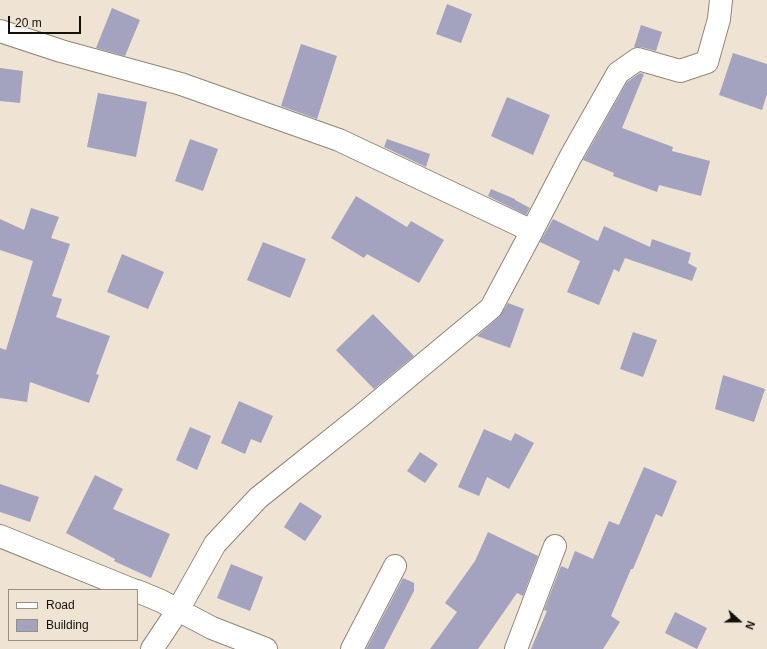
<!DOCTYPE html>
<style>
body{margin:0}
#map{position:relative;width:767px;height:649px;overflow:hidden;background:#efe3d4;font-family:Helvetica,sans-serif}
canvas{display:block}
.legend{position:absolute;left:8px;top:589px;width:130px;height:52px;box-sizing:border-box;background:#efe3d4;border:1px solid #978f84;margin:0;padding:5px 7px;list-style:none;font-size:12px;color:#14100b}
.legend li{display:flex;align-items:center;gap:8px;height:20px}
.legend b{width:20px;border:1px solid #978f84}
.north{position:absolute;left:719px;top:601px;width:40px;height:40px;-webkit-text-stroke:3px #efe3d4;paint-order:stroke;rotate:111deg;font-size:11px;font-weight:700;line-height:16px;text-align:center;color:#14100b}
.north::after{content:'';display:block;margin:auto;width:14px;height:18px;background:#14100b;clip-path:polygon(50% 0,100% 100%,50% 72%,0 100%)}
.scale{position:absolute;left:8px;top:16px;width:73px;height:18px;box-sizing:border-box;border:2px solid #14100b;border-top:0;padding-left:5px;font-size:12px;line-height:14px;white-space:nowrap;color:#14100b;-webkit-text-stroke:3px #efe3d4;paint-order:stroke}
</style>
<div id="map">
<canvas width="767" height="649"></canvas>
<ul class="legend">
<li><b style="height:5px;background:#fff"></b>Road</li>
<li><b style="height:11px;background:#a3a2bf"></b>Building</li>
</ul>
<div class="north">N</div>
<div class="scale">20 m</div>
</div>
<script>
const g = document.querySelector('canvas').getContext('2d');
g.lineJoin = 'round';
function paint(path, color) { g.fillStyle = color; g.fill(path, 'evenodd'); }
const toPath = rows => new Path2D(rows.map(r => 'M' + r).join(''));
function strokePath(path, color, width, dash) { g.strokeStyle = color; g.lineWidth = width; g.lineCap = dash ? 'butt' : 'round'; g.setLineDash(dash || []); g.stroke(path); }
paint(toPath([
 [447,4,472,14,461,43,436,34],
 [112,8,140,20,125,56,96,48],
 [641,25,662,32,656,51,641,47,634,47],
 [301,44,337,56,317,119,281,106],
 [733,53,767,64,767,94,762,110,719,95],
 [0,68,23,71,20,103,0,101],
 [640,73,644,74,622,128,673,147,672,151,710,161,701,196,659,185,657,192,613,176,614,173,583,160,627,82],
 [98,93,147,102,136,157,87,147],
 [507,97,550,115,533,155,491,136],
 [190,139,218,149,203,191,175,181],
 [387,139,430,154,426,167,384,147],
 [491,189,515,199,515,200,530,208,526,215,488,196],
 [356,196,407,227,411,221,444,240,419,283,367,254,364,258,331,238],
 [31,208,59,217,51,238,70,244,52,296,62,299,56,317,110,336,96,374,99,375,89,403,30,382,27,402,0,398,0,348,6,350,33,261,0,250,0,219,24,230],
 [553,219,598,241,604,226,650,247,652,239,691,253,688,263,697,268,692,281,625,258,619,272,614,269,599,305,567,292,580,261,540,242],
 [263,242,306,259,290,298,247,280],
 [122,254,164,272,148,309,107,292],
 [508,303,524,309,510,348,477,336,499,317],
 [373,314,414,356,374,389,336,350],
 [633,332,657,340,643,377,620,369],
 [723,375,765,389,754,422,715,409],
 [239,401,273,416,261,443,251,439,245,454,221,443],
 [190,427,211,436,197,470,176,460],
 [484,429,511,441,515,433,534,443,509,489,487,477,479,496,458,487],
 [420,452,438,464,425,483,407,471],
 [644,467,677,481,662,517,656,514,633,569,631,569,611,616,620,622,603,649,531,649,547,611,544,610,561,566,568,569,575,551,593,559,609,521,619,525],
 [95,475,123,489,113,509,170,534,151,578,114,561,115,559,66,533],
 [0,484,39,497,30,522,0,512],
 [300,502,322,516,305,541,284,527],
 [488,532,538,556,523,596,517,593,478,649,430,649,457,612,445,603,475,561],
 [231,564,263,577,250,611,217,598],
 [403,578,414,583,414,591,384,649,366,649],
 [675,612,707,628,697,649,665,633]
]), '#a3a2bf');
const minor = toPath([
 [0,31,61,51,181,84,339,140,532,231,491,308,361,416,258,498,215,544,178,610,152,649],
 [532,231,571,156,618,73,638,59,680,71,707,62,719,19,721,0],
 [0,536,133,590],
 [137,591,161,601,212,628,266,649],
 [352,649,395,566],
 [516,649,555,546]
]);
strokePath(minor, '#918578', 24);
strokePath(minor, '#fff', 22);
</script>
